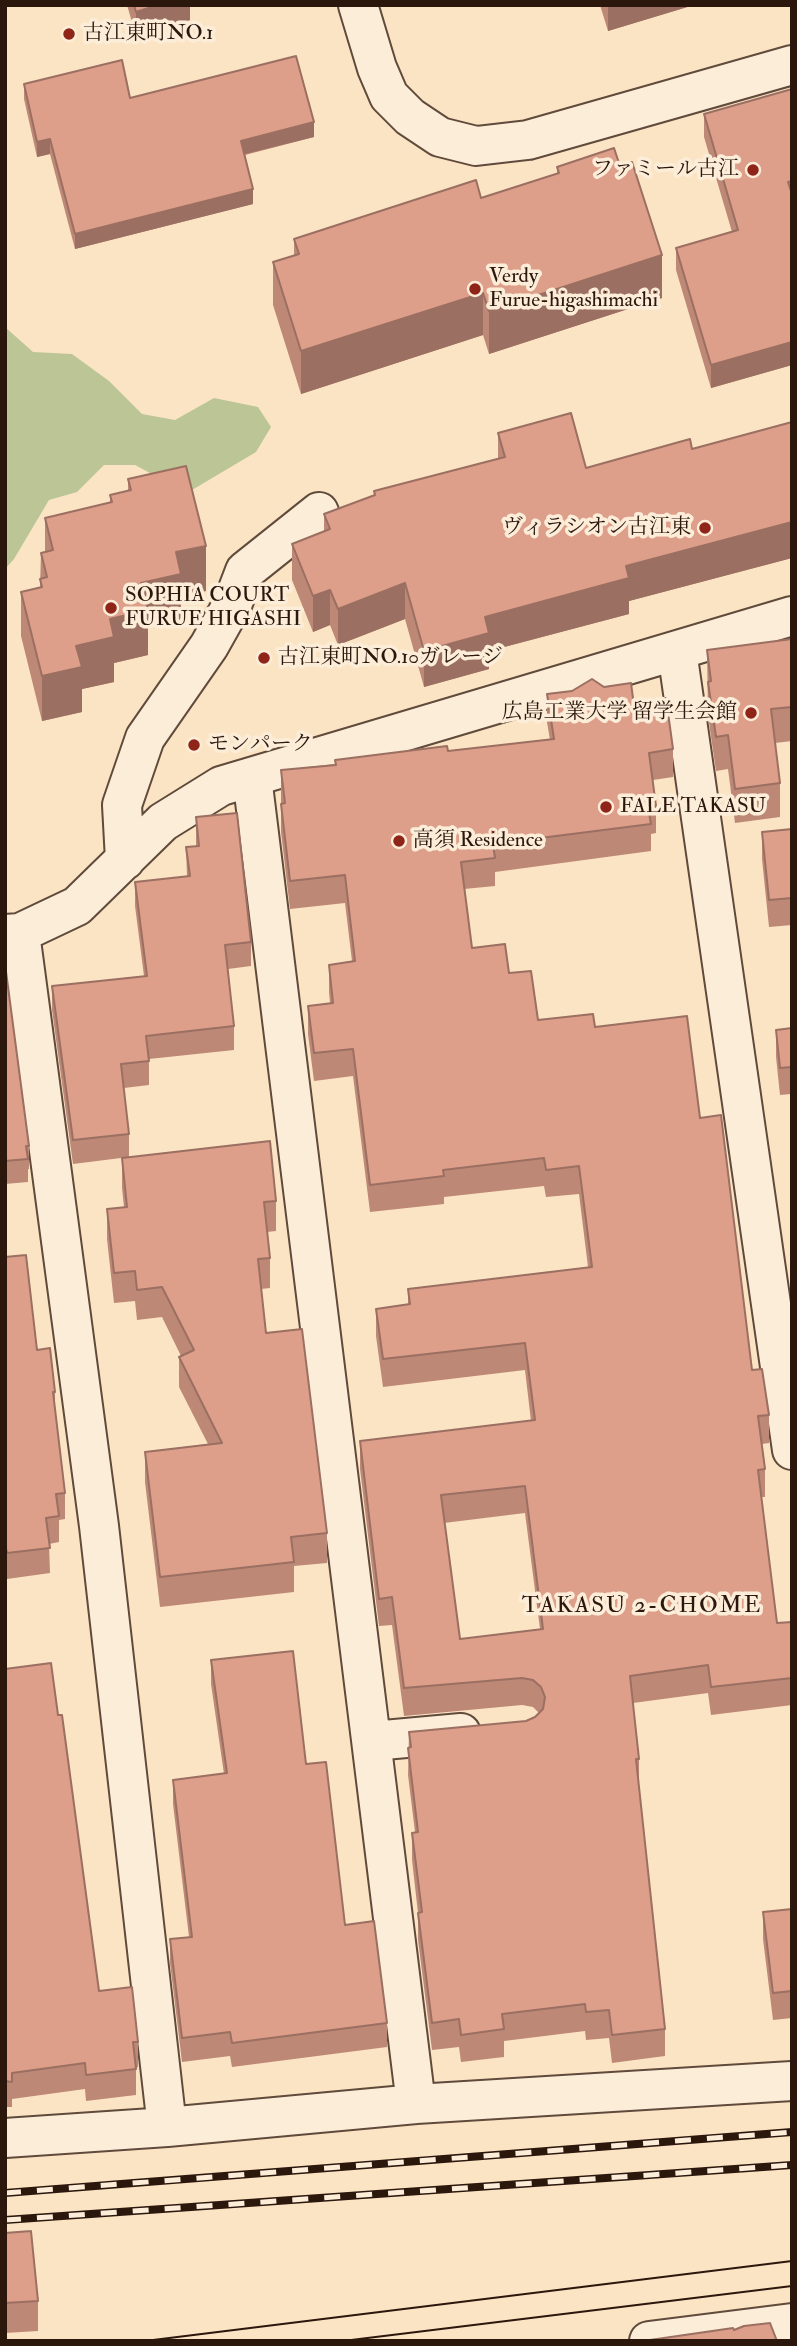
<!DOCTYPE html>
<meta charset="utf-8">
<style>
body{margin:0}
#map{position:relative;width:797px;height:2346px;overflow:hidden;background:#fbe4c4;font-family:"IM FELL Double Pica",serif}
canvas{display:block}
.frame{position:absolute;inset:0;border:7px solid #2c170d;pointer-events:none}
</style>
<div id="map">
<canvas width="797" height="2346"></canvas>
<div class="frame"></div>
</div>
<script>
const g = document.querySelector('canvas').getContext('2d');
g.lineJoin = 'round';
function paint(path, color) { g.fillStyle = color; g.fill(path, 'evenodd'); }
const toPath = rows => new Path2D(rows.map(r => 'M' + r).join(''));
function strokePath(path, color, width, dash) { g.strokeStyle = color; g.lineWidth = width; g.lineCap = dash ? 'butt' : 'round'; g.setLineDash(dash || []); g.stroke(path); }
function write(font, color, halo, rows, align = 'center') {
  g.font = font + ' "IM FELL Double Pica","Noto Serif JP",serif'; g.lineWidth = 7; g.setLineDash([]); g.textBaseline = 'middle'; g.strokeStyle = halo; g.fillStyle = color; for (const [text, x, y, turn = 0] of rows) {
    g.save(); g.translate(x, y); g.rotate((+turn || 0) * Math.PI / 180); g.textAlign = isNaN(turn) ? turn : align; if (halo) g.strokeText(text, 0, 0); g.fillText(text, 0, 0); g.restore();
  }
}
paint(toPath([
 [5,327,33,352,72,354,109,381,142,414,175,420,214,398,258,407,271,427,256,452,187,493,135,465,104,465,77,492,49,500,14,559,5,569]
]), '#bcc596');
const minor = toPath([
 [358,5,377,68,389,96,410,117,440,137,476,146,528,140,792,65],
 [677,651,792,1450],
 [252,777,416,2104],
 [125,860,122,805,145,738,209,646,232,605,245,571,319,512],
 [20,933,99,1526,167,2127],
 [5,934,20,933,77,906,163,822,221,786,792,616],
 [373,1741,461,1733],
 [5,2138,167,2127,416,2104,792,2081],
 [649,2341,792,2323]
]);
strokePath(minor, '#604a3b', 42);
strokePath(minor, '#fcedd9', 38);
strokePath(toPath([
 [145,2341,792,2261],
 [343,2341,792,2286]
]), '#2c170d', 2);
const rail = toPath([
 [5,2193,792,2132],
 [5,2220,792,2165]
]);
strokePath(rail, '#2c170d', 8);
strokePath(rail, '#fcedd9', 5, [16]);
paint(toPath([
 [127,5,190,5,190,20,136,36],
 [600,5,694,5,608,31],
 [24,84,130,98,314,137,245,155,253,204,75,249,50,154,37,157,24,99],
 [792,89,792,365,711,388,676,270,676,248,732,232,704,137,704,114],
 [557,167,662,298,489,354,483,335,301,394,273,305,273,262,294,256,294,239,481,198,557,174],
 [792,422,792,558,629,601,629,614,489,651,489,669,424,687,405,619,338,645,330,625,313,632,292,580,292,544,324,531,324,514,374,495,374,491,498,459,498,433,586,468,692,449],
 [128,479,206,591,181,596,181,619,148,626,148,655,114,663,114,682,82,689,82,712,42,721,21,636,21,592,40,587,41,553,45,552,45,518,110,502,110,495,128,491],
 [792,639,792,741,775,743,780,783,780,817,735,823,728,769,716,771,708,716,707,650],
 [547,694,634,706,673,749,673,777,653,780,656,806,656,833,651,834,651,851,495,872,495,886,464,889,472,948,509,973,538,1020,595,1027,700,1118,752,1370,769,1415,769,1443,762,1444,765,1469,765,1497,761,1497,777,1623,792,1622,792,1705,711,1715,708,1693,633,1703,639,1759,639,1787,665,2029,665,2056,612,2063,609,2038,586,2040,585,2031,504,2041,504,2057,461,2062,459,2047,432,2050,418,1940,418,1913,412,1860,412,1833,415,1832,408,1775,409,1732,526,1721,535,1717,539,1713,533,1707,522,1705,404,1716,392,1625,379,1626,360,1469,360,1441,531,1421,525,1370,383,1387,376,1336,376,1309,408,1305,408,1289,588,1267,579,1194,546,1197,544,1186,444,1197,444,1204,370,1212,353,1076,314,1081,308,1034,308,1006,330,1003,329,992,329,965,352,961,345,903,290,909,281,832,281,770,550,740,547,722],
 [525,1513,540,1629,460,1639,444,1523],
 [196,817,251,942,251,966,228,969,234,1026,234,1050,149,1059,149,1085,124,1088,129,1134,129,1157,73,1164,52,1010,52,986,144,976,135,906,135,882,187,876,186,847,196,846],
 [792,829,792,925,769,927,762,859,762,832],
 [5,964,29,1146,29,1169,28,1169,28,1182,5,1184],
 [792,1028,792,1105,791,1094,780,1095,776,1057,776,1030],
 [122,1158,276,1201,276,1231,267,1232,270,1258,270,1288,261,1289,266,1333,327,1533,327,1563,294,1566,294,1592,160,1607,145,1482,145,1452,208,1444,179,1387,179,1357,181,1356,162,1317,137,1320,135,1301,114,1303,107,1239,107,1209,124,1207,122,1188],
 [5,1257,37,1350,55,1392,55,1415,65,1493,65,1519,59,1520,59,1542,49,1544,50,1573,7,1579,5,1569],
 [211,1660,306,1764,345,1925,387,2023,387,2047,232,2067,230,2056,182,2062,170,1963,170,1939,189,1937,173,1804,173,1780,224,1774,211,1684],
 [5,1669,58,1715,99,1991,138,2042,138,2067,136,2068,136,2095,86,2101,85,2089,12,2099,12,2107,5,2107],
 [792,1909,792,2018,773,2020,763,1939,763,1912],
 [5,2233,38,2301,38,2331,5,2333]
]), '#be8877');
paint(toPath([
 [158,5,190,5,190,20,136,36,136,12],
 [608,5,694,5,608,31],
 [314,122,314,137,241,155,241,141],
 [50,139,50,154,37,157,37,142],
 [253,189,253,204,75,249,75,234],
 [662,255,662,298,489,354,489,311],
 [483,293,483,335,301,394,301,351],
 [792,342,792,365,711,388,711,365],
 [792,522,792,558,629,601,629,614,489,651,489,669,424,687,424,651,485,617,626,566],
 [206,546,206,591,181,596,181,619,148,626,148,655,114,663,114,682,82,689,82,712,42,721,42,676,76,646,110,619,141,583,176,552],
 [405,583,405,619,338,645,338,609],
 [330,590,330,625,313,632,313,596]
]), '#9b6f61');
const building = toPath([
 [134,5,158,5,136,12,134,5],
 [296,56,314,122,241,141,253,189,75,234,50,139,37,142,24,84,122,60,130,98,296,56],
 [792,89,792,181,788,182,792,194,792,342,711,365,676,248,738,230,704,114,792,89],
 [614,148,620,166,632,162,662,255,489,311,483,293,301,351,273,262,299,254,294,239,476,180,481,198,559,173,557,167,614,148],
 [571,413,586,468,690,439,692,449,792,422,792,522,626,566,629,578,485,617,489,633,424,651,405,583,338,609,330,590,313,596,292,544,330,529,324,514,375,495,374,491,505,457,498,433,571,413],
 [186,466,206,546,176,552,181,574,141,583,148,610,110,619,114,637,76,646,82,667,42,676,21,592,42,587,40,579,47,577,41,553,53,550,45,518,112,502,110,495,131,490,128,479,186,466],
 [792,639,792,707,771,709,780,783,735,789,728,735,716,737,708,682,711,681,707,650,792,639],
 [592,679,604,687,631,683,634,706,666,698,673,749,649,753,656,806,648,807,651,824,493,844,495,858,461,862,472,948,505,944,509,973,531,971,538,1020,593,1014,595,1027,687,1016,700,1118,721,1115,752,1370,762,1369,769,1415,758,1416,765,1469,758,1470,777,1623,792,1622,792,1678,711,1687,708,1665,630,1676,639,1759,636,1759,665,2029,612,2035,609,2010,586,2012,585,2004,502,2014,504,2029,461,2035,459,2019,432,2023,418,1913,422,1912,412,1833,418,1832,408,1748,411,1747,409,1732,526,1721,535,1717,543,1709,545,1697,541,1687,533,1680,522,1678,404,1688,392,1597,379,1599,360,1441,535,1420,525,1343,383,1359,376,1309,410,1304,408,1289,592,1267,579,1166,546,1170,544,1158,443,1170,444,1176,370,1185,353,1049,314,1053,308,1006,333,1003,329,965,355,961,345,875,290,881,281,804,285,803,281,770,336,765,335,760,447,746,448,751,554,739,547,694,572,691,592,679],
 [525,1486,543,1629,460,1639,441,1495,525,1486],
 [237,813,251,942,225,945,234,1026,146,1036,149,1061,121,1064,129,1134,73,1140,52,986,147,976,135,882,190,876,186,847,199,846,196,817,237,813],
 [792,829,792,898,769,900,762,832,792,829],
 [5,964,29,1146,26,1146,28,1159,5,1161,5,964],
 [792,1028,792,1079,791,1067,780,1068,776,1030,792,1028],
 [270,1141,276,1201,264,1202,270,1258,258,1259,266,1333,302,1329,327,1533,291,1537,294,1562,160,1577,145,1452,222,1443,179,1357,194,1350,162,1287,137,1290,135,1271,114,1273,107,1209,127,1207,122,1158,270,1141],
 [26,1255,37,1350,50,1348,55,1392,53,1392,65,1493,56,1494,59,1516,46,1518,50,1548,7,1553,5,1544,5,1257,26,1255],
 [293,1651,306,1764,326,1762,345,1925,374,1921,387,2023,232,2043,230,2032,182,2038,170,1939,192,1937,173,1780,227,1773,211,1660,293,1651],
 [51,1663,58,1715,62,1715,99,1991,132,1987,138,2042,133,2042,136,2069,86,2075,85,2063,12,2073,12,2082,5,2081,5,1669,51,1663],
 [792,1909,792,1991,773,1993,763,1912,792,1909],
 [31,2231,38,2301,5,2303,5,2233,31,2231],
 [770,2323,777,2341,643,2341,733,2328,734,2330,744,2326,770,2323]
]);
paint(building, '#dd9e8a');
strokePath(building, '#9b6f61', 2);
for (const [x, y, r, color] of [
 [69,34,7,"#8f2418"],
 [753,170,7,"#8f2418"],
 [475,289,7,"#8f2418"],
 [705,528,7,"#8f2418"],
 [111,608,7,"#8f2418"],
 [264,658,7,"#8f2418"],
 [751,713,7,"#8f2418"],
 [194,745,7,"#8f2418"],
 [606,807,7,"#8f2418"],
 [399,841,7,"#8f2418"]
]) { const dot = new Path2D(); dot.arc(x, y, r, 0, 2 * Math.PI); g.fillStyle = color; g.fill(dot); strokePath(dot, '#fcedd9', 2.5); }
write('21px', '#2c170d', '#fcedd9', [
 ["古江東町NO.1",83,34],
 ["ファミール古江",739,170,"right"],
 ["Verdy",489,277],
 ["Furue-higashimachi",489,301],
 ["ヴィラシオン古江東",691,528,"right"],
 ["SOPHIA COURT",125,596],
 ["FURUE HIGASHI",125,620],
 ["古江東町NO.10ガレージ",278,658],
 ["広島工業大学 留学生会館",737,713,"right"],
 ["モンパーク",208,745],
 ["FALE TAKASU",620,807],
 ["高須 Residence",413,841]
], 'left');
g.letterSpacing = '2px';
write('23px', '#2c170d', '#fcedd9', [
 ["TAKASU 2-CHOME",642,1607]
]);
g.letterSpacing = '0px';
</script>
